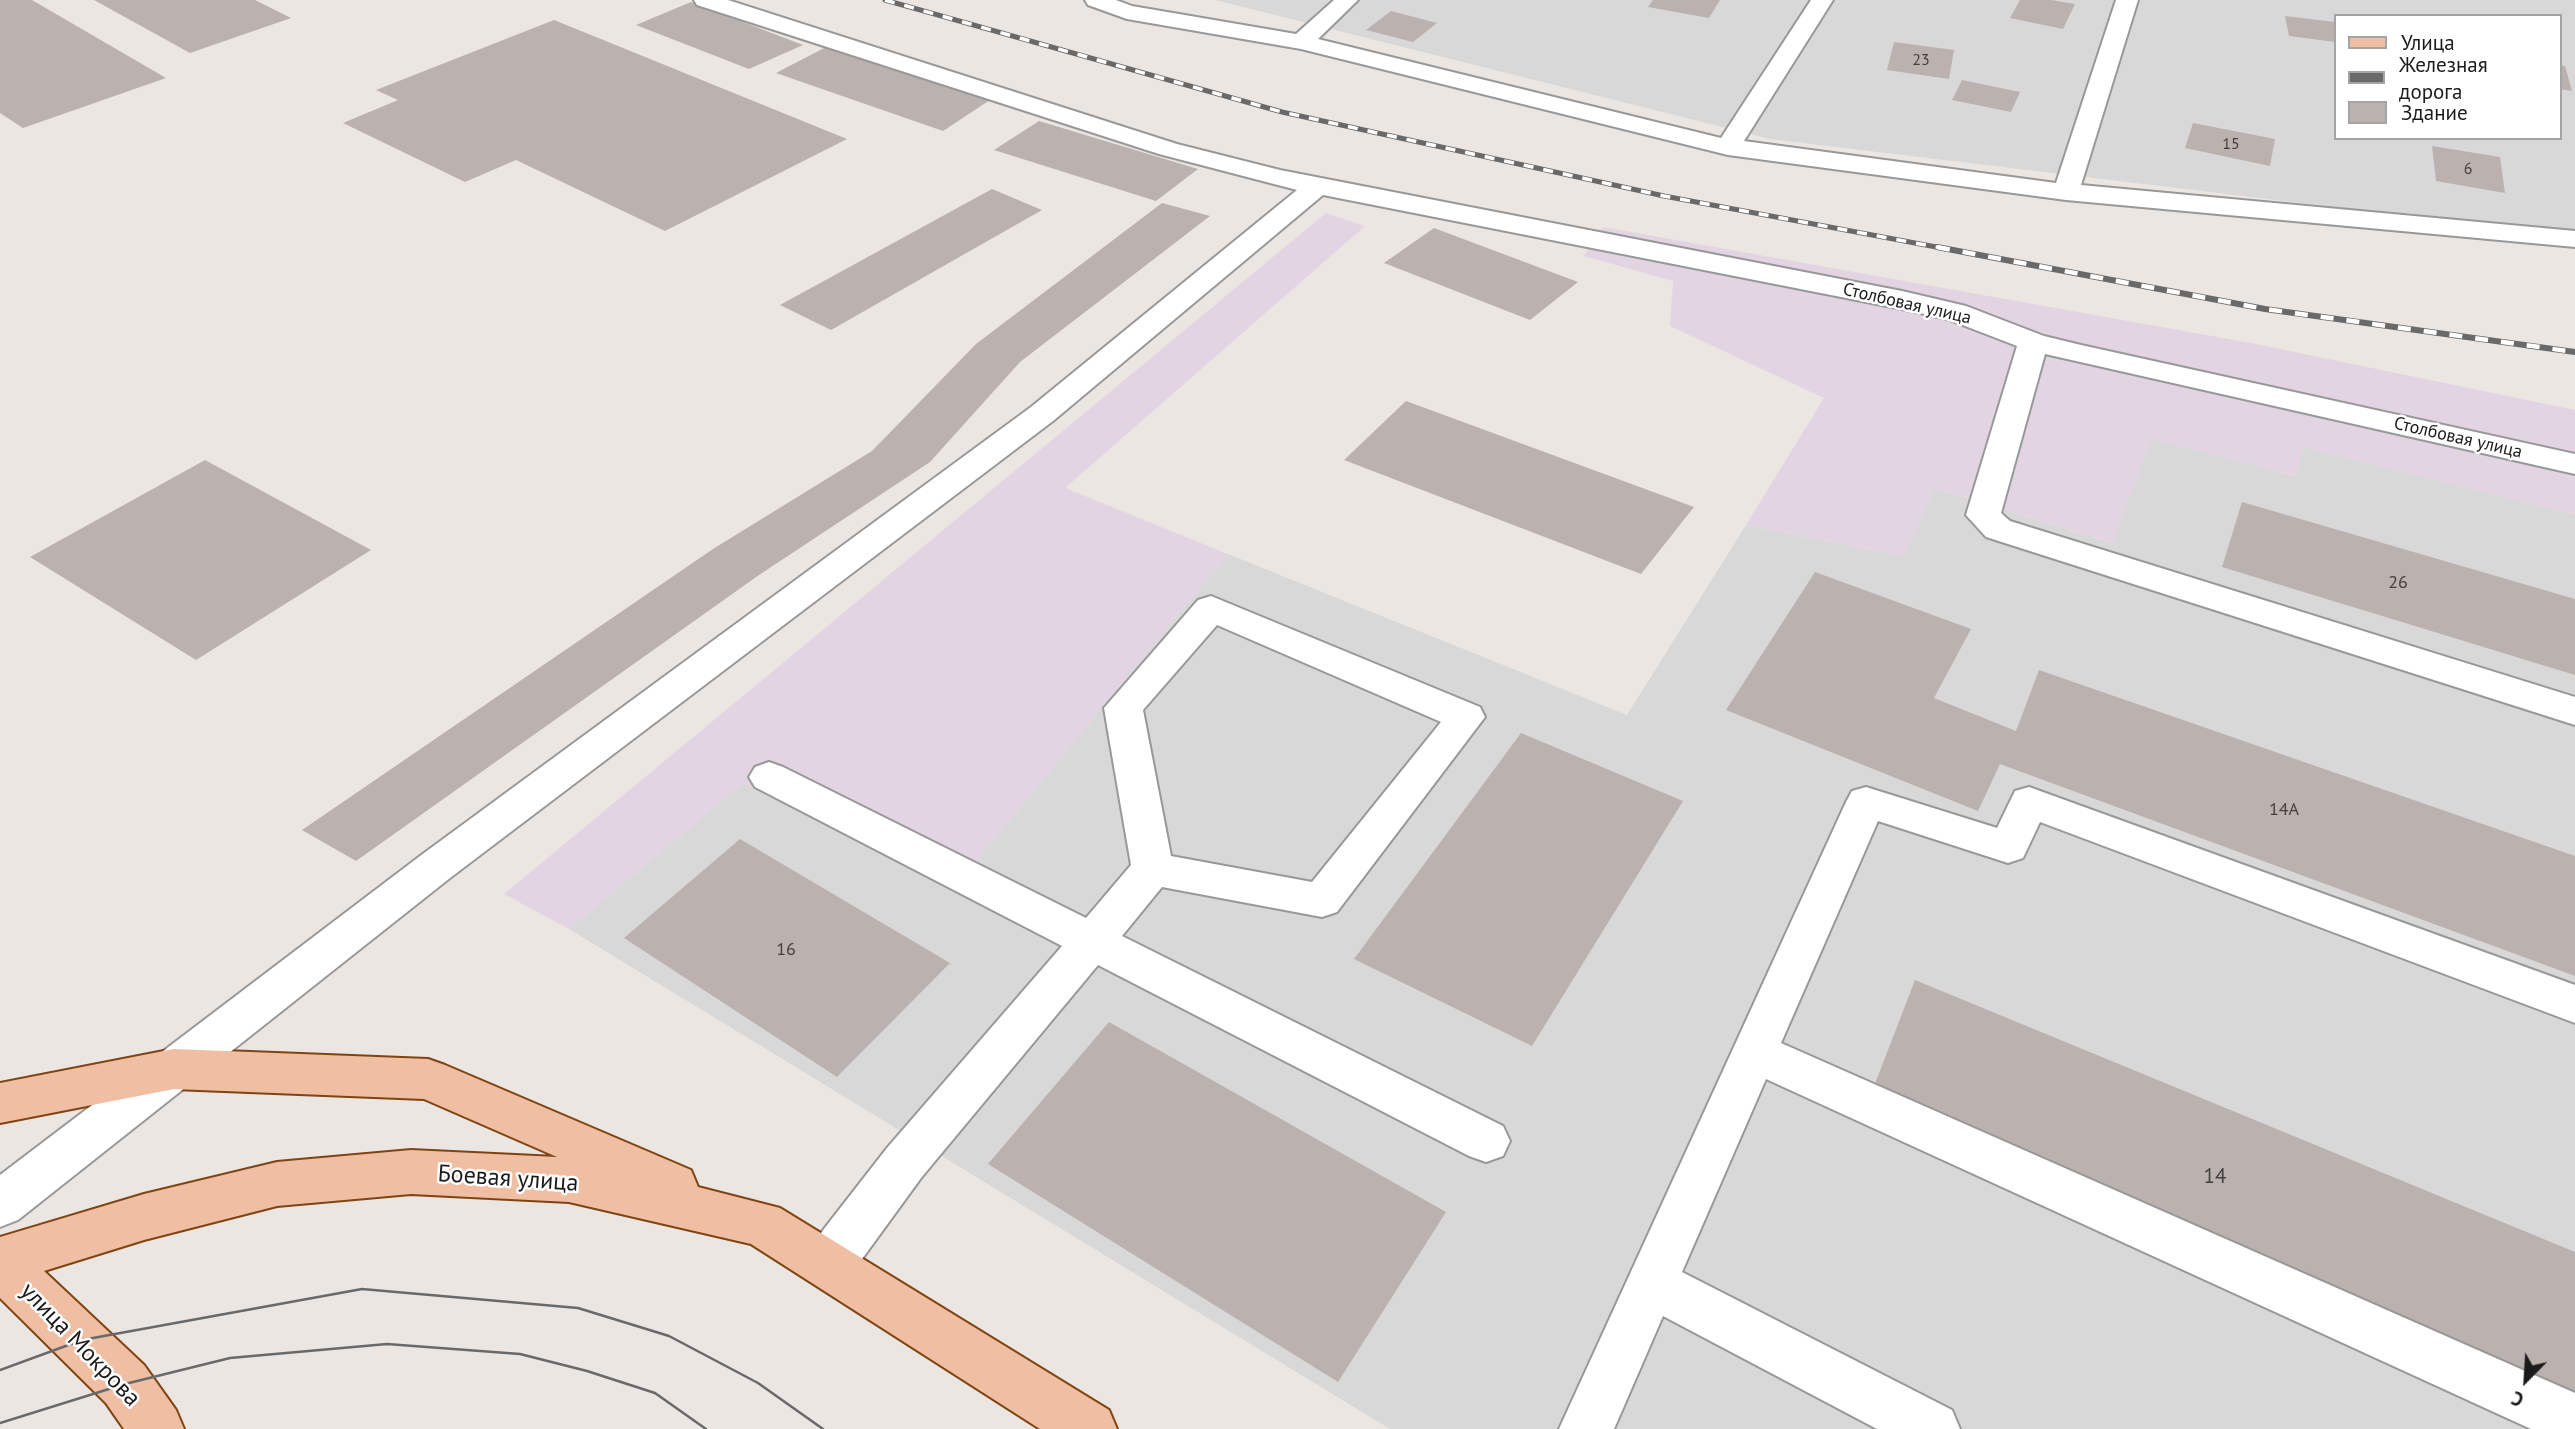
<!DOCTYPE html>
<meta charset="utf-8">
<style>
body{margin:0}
#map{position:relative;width:2575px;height:1429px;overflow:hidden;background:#ebe6e2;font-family:"PT Sans",sans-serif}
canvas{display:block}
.legend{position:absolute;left:2334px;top:14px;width:228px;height:126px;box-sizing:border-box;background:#fff;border:2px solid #a4a4a4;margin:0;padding:9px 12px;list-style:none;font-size:21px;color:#1b1b1b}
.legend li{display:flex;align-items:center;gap:14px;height:35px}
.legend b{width:35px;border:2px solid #a4a4a4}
.north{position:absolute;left:2491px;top:1345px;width:70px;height:70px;-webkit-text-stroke:5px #fff;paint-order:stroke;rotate:204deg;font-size:19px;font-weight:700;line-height:28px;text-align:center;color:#1b1b1b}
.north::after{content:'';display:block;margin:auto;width:24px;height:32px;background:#1b1b1b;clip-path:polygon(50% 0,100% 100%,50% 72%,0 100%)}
</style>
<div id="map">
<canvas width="2575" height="1429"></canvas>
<ul class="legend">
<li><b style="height:9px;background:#efbea3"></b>Улица</li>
<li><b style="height:9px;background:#696969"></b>Железная дорога</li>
<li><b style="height:19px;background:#bbb1af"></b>Здание</li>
</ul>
<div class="north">С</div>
</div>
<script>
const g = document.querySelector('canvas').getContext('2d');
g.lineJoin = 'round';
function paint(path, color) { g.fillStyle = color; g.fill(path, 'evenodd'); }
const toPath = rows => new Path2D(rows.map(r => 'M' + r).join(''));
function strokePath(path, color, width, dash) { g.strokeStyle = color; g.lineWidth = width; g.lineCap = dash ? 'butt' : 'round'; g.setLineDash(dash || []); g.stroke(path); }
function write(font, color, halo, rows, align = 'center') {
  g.font = font + ' "PT Sans",sans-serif'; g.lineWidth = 5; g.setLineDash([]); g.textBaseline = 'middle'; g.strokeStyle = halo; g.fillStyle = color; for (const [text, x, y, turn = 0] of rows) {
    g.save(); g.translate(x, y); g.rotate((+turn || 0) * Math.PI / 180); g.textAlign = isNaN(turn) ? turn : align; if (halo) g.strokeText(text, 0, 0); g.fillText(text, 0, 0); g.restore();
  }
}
paint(toPath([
 [1215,0,2575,0,2575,236,1770,139],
 [2335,16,2559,16,2559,138,2335,138],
 [2151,438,2295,476,2303,447,2575,514,2575,1429,1390,1429,569,929,743,783,958,883,1228,554,1627,715,1746,525,1903,556,1934,488,2112,543]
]), '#d9d8d8');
paint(toPath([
 [1326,213,1365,226,1065,488,1228,554,958,883,743,783,569,929,504,894],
 [1603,227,2251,343,2575,410,2575,514,2303,447,2296,476,2151,439,2113,543,1935,488,1904,556,1746,525,1824,398,1670,326,1673,281,1584,256]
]), '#e3d4e3');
paint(toPath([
 [0,0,32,0,166,78,23,128,0,113],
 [94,0,255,0,291,18,190,53],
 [1653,0,1720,0,1709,18,1648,7],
 [2020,0,2051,0,2075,4,2063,29,2010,18],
 [691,2,803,45,749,69,636,25],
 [1391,11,1437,23,1413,42,1366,30],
 [2285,16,2335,22,2335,42,2289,36],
 [554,20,847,139,665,231,516,160,465,182,343,123,398,100,376,90],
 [1894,42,1954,50,1949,79,1887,70],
 [828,46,990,100,943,131,776,73],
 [2559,65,2565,66,2572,91,2559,89],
 [1962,80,2020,92,2011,112,1952,100],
 [1039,121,1198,169,1156,201,994,150],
 [2193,123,2275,139,2270,166,2185,148],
 [2432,146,2500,157,2505,193,2436,181],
 [992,189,1042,210,831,330,780,305],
 [1162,203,1210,216,1020,362,930,462,759,575,356,861,302,830,713,549,872,451,976,344],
 [1434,228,1578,282,1530,320,1384,263],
 [1406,401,1694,507,1641,574,1344,460],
 [205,460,371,550,196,660,30,557],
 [2242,502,2575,599,2575,675,2222,567],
 [1815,572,1971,629,1934,698,2016,731,2039,670,2575,856,2575,976,2000,764,1978,811,1726,710],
 [1521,733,1683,801,1532,1046,1354,959],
 [740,839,950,963,837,1077,624,938],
 [1915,980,2575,1252,2575,1414,1868,1102],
 [1109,1022,1446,1212,1338,1382,988,1164]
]), '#bbb1af');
const minor = toPath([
 [694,0,728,0,1177,144,1280,170,1902,291,1966,306,2044,336,2081,345,2575,454,2575,474,2045,354,2001,513,2010,521,2575,697,2575,725,1986,537,1966,515,2017,346,1947,319,1902,309,1323,195,1053,421,450,878,18,1220,0,1227,0,1175,420,856,1031,407,1297,190,1159,154,697,5,694,0],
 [1085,0,1116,0,1132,6,1296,34,1334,0,1358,0,1318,39,1721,138,1811,0,1833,0,1744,141,2056,183,2116,0,2138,0,2081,185,2575,231,2575,247,2066,200,1728,155,1301,49,1127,19,1088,5,1085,0],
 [1211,596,1480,707,1485,717,1337,912,1322,917,1162,887,1122,936,1503,1126,1510,1141,1503,1156,1486,1162,1469,1156,1098,965,921,1178,846,1281,828,1288,810,1281,803,1264,810,1247,887,1148,1062,946,755,787,749,777,755,767,769,762,783,767,1086,918,1131,865,1104,708,1198,600,1211,596],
 [1217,625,1441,722,1312,882,1171,856,1143,710,1217,625],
 [1866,787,1997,828,2015,791,2029,787,2575,985,2575,1023,2040,822,2023,858,2008,863,1878,821,1781,1043,2575,1393,2575,1429,2531,1429,1766,1079,1682,1272,1952,1410,1960,1429,1877,1429,1663,1316,1614,1429,1559,1429,1846,802,1852,791,1866,787]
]);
const major = toPath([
 [174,1049,428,1059,445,1065,691,1170,698,1187,780,1208,1109,1410,1117,1429,1040,1429,751,1244,569,1202,411,1194,277,1206,144,1240,44,1271,144,1365,176,1410,184,1429,124,1429,106,1403,0,1298,0,1237,144,1194,277,1162,411,1150,557,1157,424,1099,174,1089,0,1123,0,1083,174,1049]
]);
strokePath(minor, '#989898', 4);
strokePath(major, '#804412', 4);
paint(minor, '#fff');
paint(major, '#efbea3');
strokePath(toPath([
 [0,1370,82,1340,362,1289,578,1308,669,1336,758,1383,823,1429],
 [0,1423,125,1384,230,1358,387,1344,520,1354,587,1371,655,1393,706,1429]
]), '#696969', 2.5);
const railFar1 = toPath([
 [885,0,1282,112,1664,196,1947,249]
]);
const rail = toPath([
 [1937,247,2265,309,2575,352]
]);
strokePath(railFar1, '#696969', 5);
strokePath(rail, '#696969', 6);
strokePath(railFar1, '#fff', 3.5, [10]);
strokePath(rail, '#fff', 4.5, [13]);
write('16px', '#434040', null, [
 ["23",1921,60],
 ["15",2231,144],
 ["6",2468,169]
]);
write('18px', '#1b1b1b', '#fff', [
 ["Столбовая улица",1907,304,13],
 ["Столбовая улица",2458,438,13]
]);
write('18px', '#434040', null, [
 ["26",2398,583],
 ["14А",2284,810],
 ["16",786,950]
]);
write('21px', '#434040', null, [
 ["14",2215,1177]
]);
write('24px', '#1b1b1b', '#fff', [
 ["Боевая улица",508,1179,4],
 ["улица Мокрова",80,1345,46]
]);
</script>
